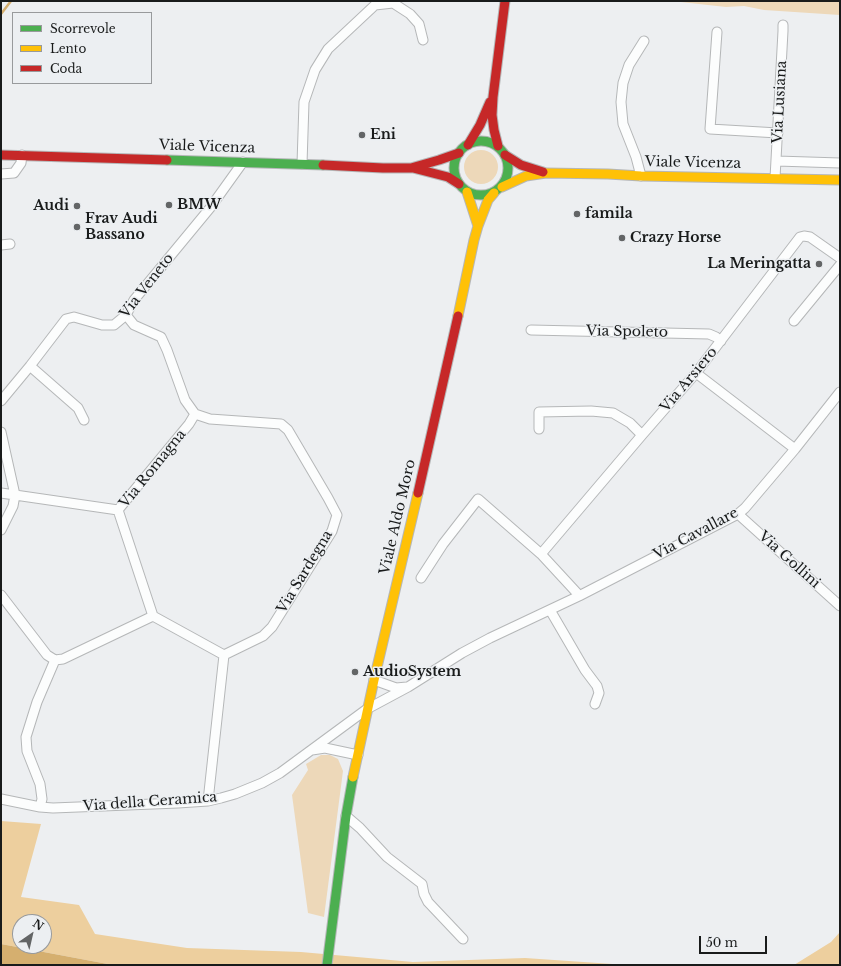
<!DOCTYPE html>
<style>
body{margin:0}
#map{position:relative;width:841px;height:966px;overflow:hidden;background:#edeff1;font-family:"Libre Baskerville",serif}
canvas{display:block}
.frame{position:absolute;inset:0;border:2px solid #191b1b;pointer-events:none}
.legend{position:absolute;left:12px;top:12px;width:140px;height:72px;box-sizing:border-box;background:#eceff2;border:1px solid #989a9c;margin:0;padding:5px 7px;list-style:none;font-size:12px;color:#191b1b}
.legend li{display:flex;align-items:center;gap:8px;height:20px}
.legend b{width:20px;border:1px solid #989a9c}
.north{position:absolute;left:12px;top:914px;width:40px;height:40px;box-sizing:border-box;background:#eceff2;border:1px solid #989a9c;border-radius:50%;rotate:34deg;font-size:11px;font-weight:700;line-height:16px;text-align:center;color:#191b1b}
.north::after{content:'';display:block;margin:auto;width:14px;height:18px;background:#636566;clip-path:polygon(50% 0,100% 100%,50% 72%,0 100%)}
.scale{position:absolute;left:699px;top:936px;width:68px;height:18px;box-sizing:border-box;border:2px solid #191b1b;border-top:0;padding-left:5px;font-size:12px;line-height:14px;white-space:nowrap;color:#191b1b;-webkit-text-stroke:3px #eceff2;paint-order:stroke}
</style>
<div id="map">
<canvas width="841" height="966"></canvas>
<div class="frame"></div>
<ul class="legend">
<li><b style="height:5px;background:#4caf50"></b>Scorrevole</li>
<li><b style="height:5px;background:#ffc107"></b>Lento</li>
<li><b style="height:5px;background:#c62828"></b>Coda</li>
</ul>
<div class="north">N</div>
<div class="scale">50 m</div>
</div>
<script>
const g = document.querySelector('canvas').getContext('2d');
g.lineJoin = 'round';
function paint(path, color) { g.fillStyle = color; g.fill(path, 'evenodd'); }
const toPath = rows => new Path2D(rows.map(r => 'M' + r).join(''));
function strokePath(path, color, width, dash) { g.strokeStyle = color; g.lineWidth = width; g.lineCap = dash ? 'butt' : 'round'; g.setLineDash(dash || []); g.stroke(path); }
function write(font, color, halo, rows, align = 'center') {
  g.font = font + ' "Libre Baskerville",serif'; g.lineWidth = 3; g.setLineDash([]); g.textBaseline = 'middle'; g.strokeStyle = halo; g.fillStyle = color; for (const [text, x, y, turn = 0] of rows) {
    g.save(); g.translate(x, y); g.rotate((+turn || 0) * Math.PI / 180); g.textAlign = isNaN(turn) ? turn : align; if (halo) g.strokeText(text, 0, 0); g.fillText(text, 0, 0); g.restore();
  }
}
paint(toPath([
 [672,1,840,1,840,15,764,10,744,6,726,7],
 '464 167a17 17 0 1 1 34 0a17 17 0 1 1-34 0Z',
 [321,755,330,755,338,759,343,771,324,917,308,913,292,795,308,770,306,764]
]), '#edd8b9');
paint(toPath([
 [1,821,41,824,21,897,79,905,95,934,187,948,301,952,413,962,525,958,627,965,113,965,1,944],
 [20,922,44,922,44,946,20,946],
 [840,932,840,965,794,965,831,942]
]), '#edcf9e');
paint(toPath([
 [1,944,113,965,1,965]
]), '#d5af6f');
strokePath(toPath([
 [1,14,11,1]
]), '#d5af6f', 2.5);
const street = toPath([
 [717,32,710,129,778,133],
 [777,161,840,163],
 [302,164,304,102,315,70,328,49,375,5,393,3,410,14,419,24,423,40],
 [1,174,14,173,21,163,22,155],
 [641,176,636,157,623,124,621,102,623,83,629,65,644,41],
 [775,178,783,31,783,25],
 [1,245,10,244],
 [126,315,134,325,161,337,167,350,185,400,195,414,210,419,281,424,288,430,328,498,337,515,332,531,272,627,263,636,224,655],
 [794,321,840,265],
 [531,330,709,334,716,337,721,341],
 [30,366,78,408,84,420],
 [696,373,795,449],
 [1,401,30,366,66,319,74,317,102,325,114,325,126,315,134,300,210,208,243,162],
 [539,429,539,412,591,411,613,413,630,423,642,435],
 [1,432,15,495,13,506,1,530],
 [1,493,15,495,118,510],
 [118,510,153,616,224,655],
 [118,510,189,424,195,414],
 [738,514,840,606],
 [541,554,642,435,696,373,800,237,804,236,810,237,840,258],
 [421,578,443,544,478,499,541,554,577,593,579,596],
 [1,595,47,655,55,660],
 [550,610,585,670,597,686,599,693,595,704],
 [55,660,63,659,153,616],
 [374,680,396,688,407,687],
 [312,750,325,748,358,755],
 [1,799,40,807,53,808,178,803,208,801,221,798,235,794,262,783,280,773,367,709,408,687,462,653,490,638,579,596,738,514,745,508,795,449,840,392],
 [208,801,224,655],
 [40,807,42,799,40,784,27,751,26,737,37,702,55,660],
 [346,816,360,828,387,857,422,884,424,894,428,902,463,939]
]);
const fast = toPath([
 '454 168a27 27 0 1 1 54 0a27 27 0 1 1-54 0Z',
 [167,160,323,165],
 [327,965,346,816,353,777]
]);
const slow = toPath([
 [502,187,526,176,546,173,608,174,641,176,840,180],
 [467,192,478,226],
 [458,316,474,240,478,226,488,200,494,193],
 [353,777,374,680,418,493]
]);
const jam = toPath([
 [468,145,480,125,490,102],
 [498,146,494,130,492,115,493,97,505,1],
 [1,155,167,160],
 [505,155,521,165,543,172],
 [323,165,383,168,411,168,439,160,459,153],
 [413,168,448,177,459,184],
 [418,493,458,316]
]);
strokePath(street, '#b5b7b8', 11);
strokePath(fast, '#b5b7b8', 11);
strokePath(slow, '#b5b7b8', 11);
strokePath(jam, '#b5b7b8', 11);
strokePath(street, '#fcfdfd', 9);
strokePath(fast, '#4caf50', 9);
strokePath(slow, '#ffc107', 9);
strokePath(jam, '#c62828', 9);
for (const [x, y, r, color] of [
 [362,135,4,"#636566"],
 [169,205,4,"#636566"],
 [77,206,4,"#636566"],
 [577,214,4,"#636566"],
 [77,227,4,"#636566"],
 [622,238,4,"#636566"],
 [819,264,4,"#636566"],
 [355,672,4,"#636566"]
]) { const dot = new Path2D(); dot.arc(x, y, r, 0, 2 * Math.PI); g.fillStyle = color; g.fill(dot); strokePath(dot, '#eceff2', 1.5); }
write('14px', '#191b1b', '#eceff2', [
 ["Via Lusiana",780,102,-87],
 ["Viale Vicenza",207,147,2],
 ["Viale Vicenza",693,163,1],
 ["Via Veneto",147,286,-52],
 ["Via Spoleto",627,332,1],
 ["Via Arsiero",689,380,-50],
 ["Via Romagna",153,469,-51],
 ["Viale Aldo Moro",398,517,-77],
 ["Via Cavallare",696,534,-28],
 ["Via Gollini",789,560,42],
 ["Via Sardegna",305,572,-59],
 ["Via della Ceramica",150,802,-4]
]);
write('bold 14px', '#191b1b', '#eceff2', [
 ["Eni",370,135],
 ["BMW",177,205],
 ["Audi",69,206,"right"],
 ["famila",585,214],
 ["Frav Audi",85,219],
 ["Bassano",85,235],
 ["Crazy Horse",630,238],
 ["La Meringatta",811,264,"right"],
 ["AudioSystem",363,672]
], 'left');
</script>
